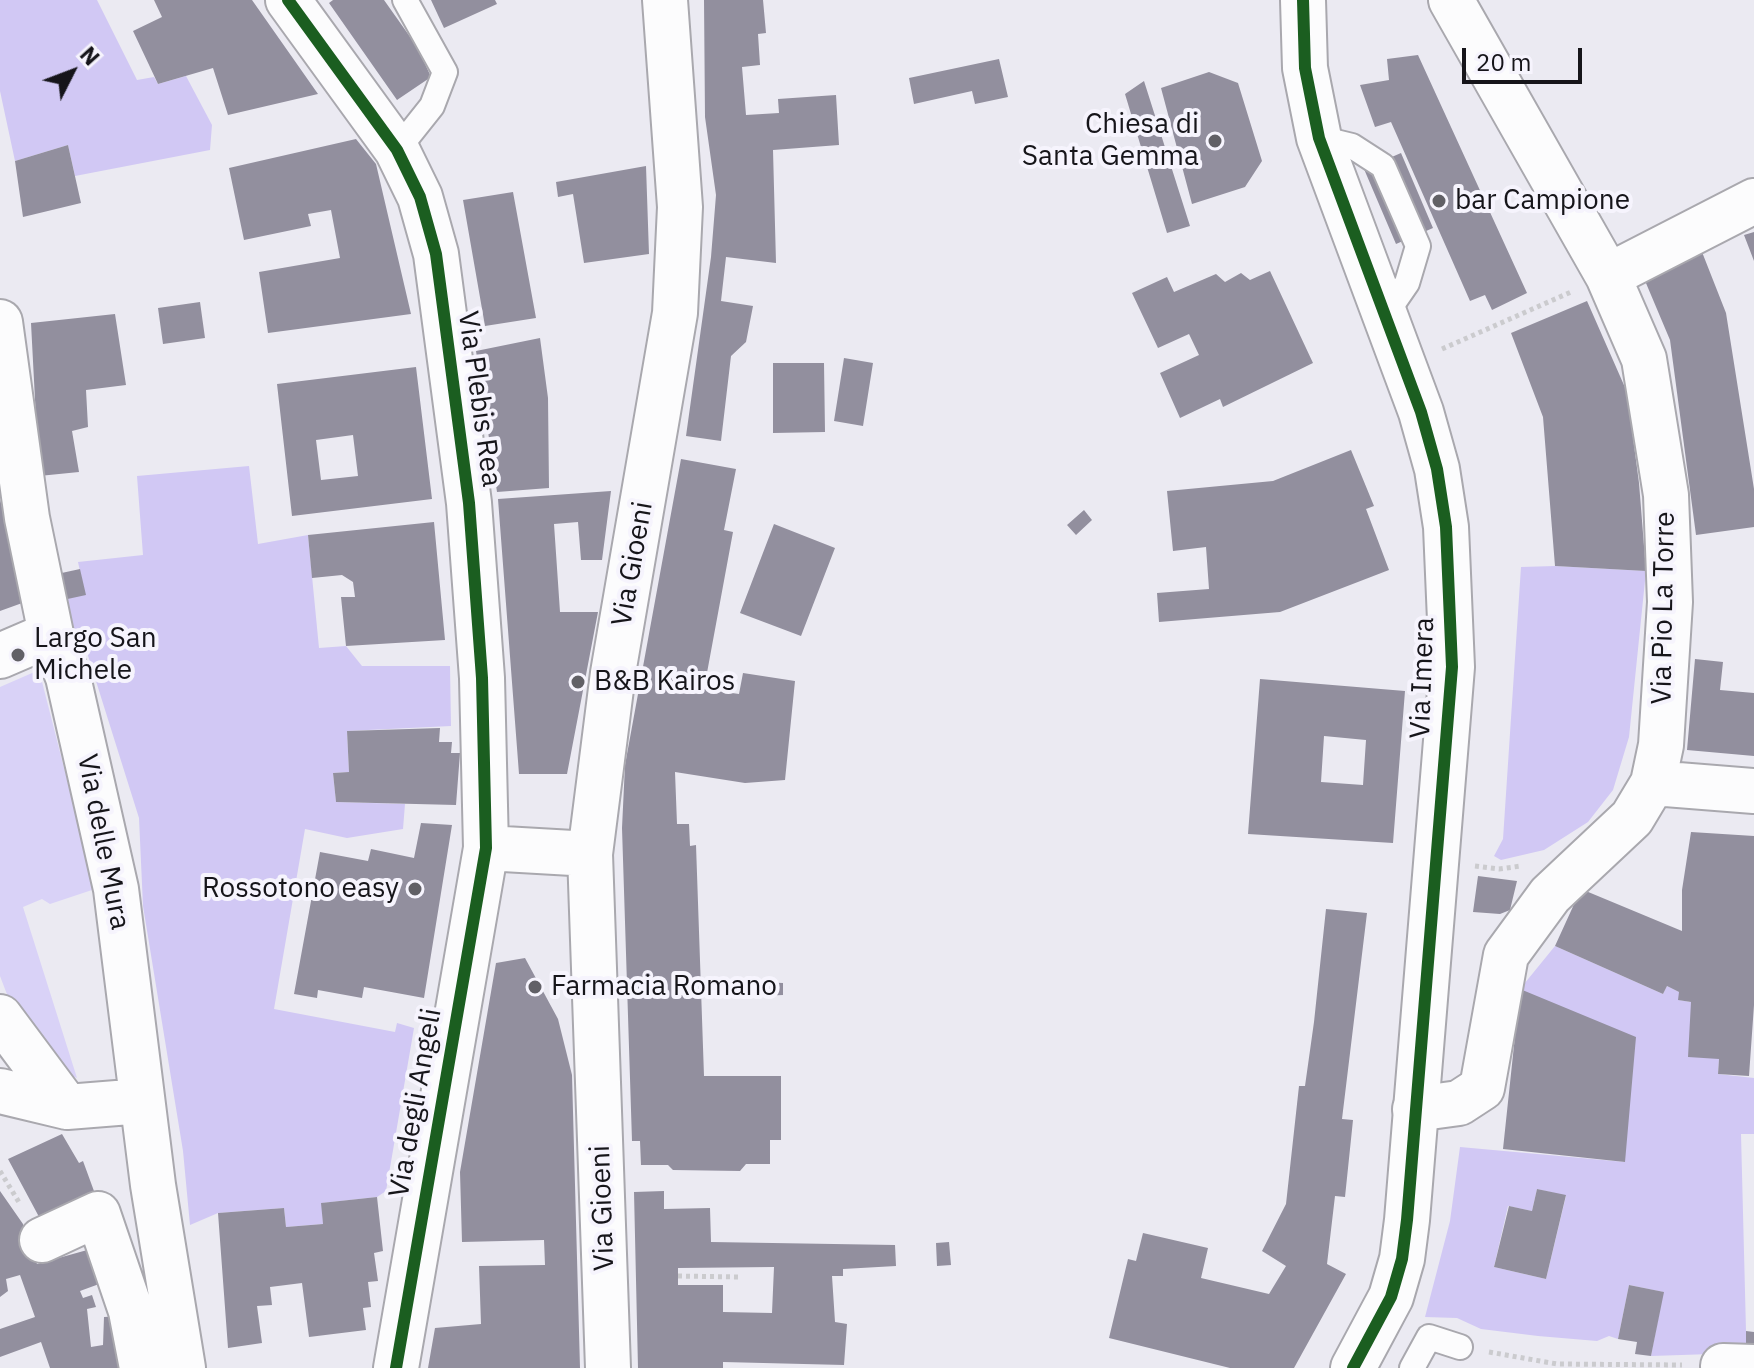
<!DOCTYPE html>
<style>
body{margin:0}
#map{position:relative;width:1754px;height:1368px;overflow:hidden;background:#ebeaf2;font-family:"IBM Plex Sans",sans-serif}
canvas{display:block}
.north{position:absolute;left:32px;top:32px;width:80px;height:80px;-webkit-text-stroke:6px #f6f4fd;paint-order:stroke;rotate:48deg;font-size:22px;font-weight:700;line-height:32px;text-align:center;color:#16151a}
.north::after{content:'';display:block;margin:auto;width:28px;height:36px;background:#16151a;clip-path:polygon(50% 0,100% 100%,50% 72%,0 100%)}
.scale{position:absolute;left:1462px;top:48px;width:120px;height:36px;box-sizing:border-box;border:4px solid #16151a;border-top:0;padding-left:10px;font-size:24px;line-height:28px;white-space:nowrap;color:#16151a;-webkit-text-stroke:6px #f6f4fd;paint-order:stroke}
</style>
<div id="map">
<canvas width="1754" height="1368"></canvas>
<div class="north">N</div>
<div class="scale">20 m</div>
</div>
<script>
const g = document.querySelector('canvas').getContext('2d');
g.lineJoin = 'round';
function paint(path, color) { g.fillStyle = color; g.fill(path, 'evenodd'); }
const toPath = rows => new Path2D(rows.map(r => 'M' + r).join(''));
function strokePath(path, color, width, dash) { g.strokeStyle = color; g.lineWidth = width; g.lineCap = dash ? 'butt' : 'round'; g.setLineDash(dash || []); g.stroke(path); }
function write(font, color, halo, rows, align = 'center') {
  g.font = font + ' "IBM Plex Sans",sans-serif'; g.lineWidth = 8; g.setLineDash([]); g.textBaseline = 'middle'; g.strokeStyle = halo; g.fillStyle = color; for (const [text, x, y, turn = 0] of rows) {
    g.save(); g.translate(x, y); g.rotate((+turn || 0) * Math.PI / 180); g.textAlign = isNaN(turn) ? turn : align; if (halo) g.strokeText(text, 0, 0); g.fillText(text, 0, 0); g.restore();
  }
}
paint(toPath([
 [39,670,95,889,50,904,42,899,23,907,77,1078,57,1070,8,997,0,976,0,687]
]), '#d9d2f7');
paint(toPath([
 [0,0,97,0,137,80,154,77,158,84,186,76,212,125,210,150,75,176,68,145,15,161,0,91],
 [249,466,258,544,308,535,319,648,346,646,362,666,450,666,451,726,347,731,349,772,333,773,336,802,405,804,403,829,347,838,305,829,274,1009,395,1032,397,1023,414,1028,386,1191,377,1197,322,1203,323,1224,286,1227,284,1208,218,1213,190,1225,183,1151,143,906,139,818,84,643,76,648,63,600,85,594,78,562,143,555,137,476],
 [1555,566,1646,571,1629,737,1613,790,1588,822,1544,850,1501,860,1494,856,1503,839,1521,567],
 [1555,946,1663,994,1667,986,1679,992,1679,1000,1691,1002,1719,1059,1718,1074,1754,1078,1754,1134,1741,1134,1746,1331,1746,1349,1742,1353,1651,1356,1663,1292,1629,1285,1618,1339,1609,1336,1597,1341,1538,1336,1481,1329,1457,1318,1425,1317,1450,1221,1460,1147,1625,1162,1520,989],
 [1537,1189,1566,1196,1546,1279,1494,1267,1508,1206,1532,1211]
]), '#d1c8f4');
paint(toPath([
 [154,0,252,0,318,94,228,115,213,68,158,84,133,31,162,17],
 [333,0,384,0,418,48,431,77,397,100,329,3],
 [431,0,495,0,497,4,444,28],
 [704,0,763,0,766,33,758,34,760,65,742,67,746,115,779,113,778,99,836,95,839,145,773,150,776,263,726,257,721,301,753,306,746,342,731,356,721,441,686,436,711,257,716,195,705,117],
 [1418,55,1527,293,1492,310,1485,295,1470,301,1391,122,1375,127,1360,85,1389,80,1387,59],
 [999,59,1008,97,975,104,972,91,914,104,909,78],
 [1209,72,1238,83,1262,161,1245,187,1192,204,1161,88],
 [1144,81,1190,226,1167,233,1125,94],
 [356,139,376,164,411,314,268,333,259,272,340,258,331,210,308,214,311,226,244,240,229,168],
 [68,145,81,203,23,217,15,161],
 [1401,153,1433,228,1396,244,1364,169],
 [646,166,649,254,584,263,573,194,558,197,556,182],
 [513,192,536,318,485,326,463,200],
 [1754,232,1754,261,1744,235],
 [1702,252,1726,313,1754,489,1754,527,1696,535,1670,340,1643,276],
 [1270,271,1313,363,1223,407,1220,399,1180,418,1160,373,1199,355,1189,334,1158,348,1132,293,1167,277,1174,292,1216,274,1225,282,1241,273,1250,280],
 [1587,301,1627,392,1639,483,1646,571,1555,566,1543,417,1511,333],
 [200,302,205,338,163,344,158,308],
 [115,314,126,385,86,390,88,427,72,431,79,472,39,476,31,323],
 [540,338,548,398,549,488,497,492,476,351],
 [844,358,873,363,863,426,834,421],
 [773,363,824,363,825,432,773,433],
 [416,367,432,499,292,516,277,384],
 [353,435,358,476,321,480,316,440],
 [1351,450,1374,506,1366,509,1389,570,1280,612,1159,622,1157,593,1209,589,1206,547,1173,551,1167,491,1273,481],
 [681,459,736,469,724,530,733,532,704,689,739,694,743,673,795,681,785,780,745,783,675,772,677,824,689,824,690,846,696,845,704,1076,781,1076,781,1140,770,1140,770,1164,746,1164,740,1171,673,1170,668,1165,641,1165,640,1141,632,1141,622,828,625,765],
 [611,491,602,560,581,560,578,522,554,524,560,612,598,612,567,774,519,774,498,499],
 [0,499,25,602,0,611],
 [1084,510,1092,520,1076,535,1067,525],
 [434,522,445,640,346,646,341,597,355,597,353,582,342,575,312,578,308,535],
 [774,524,835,548,801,636,740,613],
 [80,569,86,595,63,600,57,574],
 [1695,659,1723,662,1720,690,1754,693,1754,756,1687,750],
 [1260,679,1405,691,1393,843,1248,834],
 [1324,736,1366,740,1363,785,1321,782],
 [440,728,439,742,452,742,451,753,460,753,456,805,336,802,333,773,349,772,347,731],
 [421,823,452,825,424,998,364,987,362,998,318,990,317,998,294,994,320,852,368,861,371,849,414,858],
 [1691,832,1754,836,1754,1005,1749,1076,1718,1074,1719,1059,1688,1057,1691,1002,1678,1000,1679,992,1667,986,1663,994,1555,946,1581,889,1682,931,1682,890],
 [1478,876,1517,881,1510,910,1500,914,1473,912],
 [1326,909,1367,913,1342,1119,1353,1120,1345,1197,1335,1196,1327,1264,1346,1274,1294,1368,1230,1368,1109,1338,1128,1259,1136,1261,1143,1233,1208,1248,1201,1278,1269,1294,1286,1266,1262,1251,1286,1204,1299,1086,1305,1086,1314,1022],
 [525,958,558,1019,572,1075,580,1368,428,1368,435,1328,481,1324,479,1266,545,1265,544,1240,462,1242,460,1172,496,963],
 [757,982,783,983,783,995,757,996],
 [1520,989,1636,1037,1625,1162,1503,1149],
 [62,1134,79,1163,83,1161,98,1202,45,1228,8,1159],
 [1537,1189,1566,1195,1546,1279,1494,1267,1509,1206,1532,1211],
 [0,1191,23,1224,37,1264,98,1247,110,1280,80,1291,83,1298,92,1295,96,1307,87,1309,91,1347,103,1345,104,1317,124,1316,132,1368,50,1368,41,1342,0,1357,0,1329,35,1317,20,1275,6,1279,8,1291,0,1297],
 [664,1191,664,1209,710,1208,711,1242,895,1245,896,1266,843,1269,843,1276,832,1276,835,1322,847,1324,844,1365,723,1362,723,1368,638,1368,634,1192],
 [774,1267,772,1313,723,1312,723,1285,678,1285,678,1268],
 [377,1197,383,1251,374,1253,378,1281,368,1282,371,1307,363,1308,366,1330,309,1337,302,1283,270,1287,272,1305,257,1306,262,1343,228,1348,218,1213,284,1208,286,1227,323,1224,321,1203],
 [949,1242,951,1265,937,1266,936,1243],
 [1629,1285,1664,1292,1651,1356,1635,1354,1637,1342,1618,1339],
 [1746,1331,1754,1332,1754,1349,1746,1349]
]), '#928f9e');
const lane = toPath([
 [1319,138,1352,146,1383,166,1418,246,1407,283,1385,315],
 [397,150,432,106,445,72,405,0],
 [1412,1368,1429,1337,1460,1347]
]);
const street = toPath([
 [288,0,397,150,420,197,436,254,469,503,482,678,486,848,396,1368],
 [1608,276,1754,201],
 [0,322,27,518,51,634,68,677,116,889,153,1185,183,1368],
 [0,656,51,634],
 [1653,783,1754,791],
 [486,848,590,854],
 [0,1017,67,1107,142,1101],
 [0,1091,67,1107],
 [1415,1109,1459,1103,1482,1088,1506,955,1550,895,1632,818,1653,783,1661,745,1670,602,1666,495,1644,359,1608,276,1451,0],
 [42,1240,98,1214,131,1311,142,1368],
 [1723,1366,1754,1367],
 [608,1368,590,854,613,673,675,313,680,207,665,0]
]);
const secondary = toPath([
 [1303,0,1305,68,1319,138,1421,412,1437,469,1446,527,1452,667,1407,1220,1402,1259,1391,1297,1353,1368]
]);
strokePath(lane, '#a9a8ae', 28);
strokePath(street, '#a9a8ae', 48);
strokePath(secondary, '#a9a8ae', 48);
strokePath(toPath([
 [1442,349,1571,292],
 [1475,866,1499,869,1521,866],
 [0,1171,20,1204],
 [678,1276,738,1277],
 [1489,1352,1557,1364,1682,1365]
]), '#cbcbce', 5, [4, 4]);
strokePath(lane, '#fcfcfd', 24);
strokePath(street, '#fcfcfd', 44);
strokePath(secondary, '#fcfcfd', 44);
strokePath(toPath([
 [288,0,397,150,420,197,436,254,469,503,482,678,486,848,396,1368],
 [1303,0,1305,68,1319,138,1421,412,1437,469,1446,527,1452,667,1407,1220,1402,1259,1391,1297,1353,1368]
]), '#1b5e20', 12);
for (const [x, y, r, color] of [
 [1215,141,8,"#616066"],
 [1439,201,8,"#616066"],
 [18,655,8,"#616066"],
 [578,682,8,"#616066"],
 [415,889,8,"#616066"],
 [535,987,8,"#616066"]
]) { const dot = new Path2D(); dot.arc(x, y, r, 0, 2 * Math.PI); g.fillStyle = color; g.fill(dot); strokePath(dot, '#f6f4fd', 3); }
write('28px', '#16151a', '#f6f4fd', [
 ["Chiesa di",1199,125,"right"],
 ["Santa Gemma",1199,157,"right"],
 ["bar Campione",1455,201],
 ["Largo San",34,639],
 ["Michele",34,671],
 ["B&B Kairos",594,682],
 ["Rossotono easy",399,889,"right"],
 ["Farmacia Romano",551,987]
], 'left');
write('28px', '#16151a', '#f6f4fd', [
 ["Via Plebis Rea",479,399,82],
 ["Via Gioeni",633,564,-80],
 ["Via Pio La Torre",1664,608,-89],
 ["Via Imera",1423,678,-88],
 ["Via delle Mura",103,842,79],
 ["Via degli Angeli",416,1103,-80],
 ["Via Gioeni",603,1208,-92]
]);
</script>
